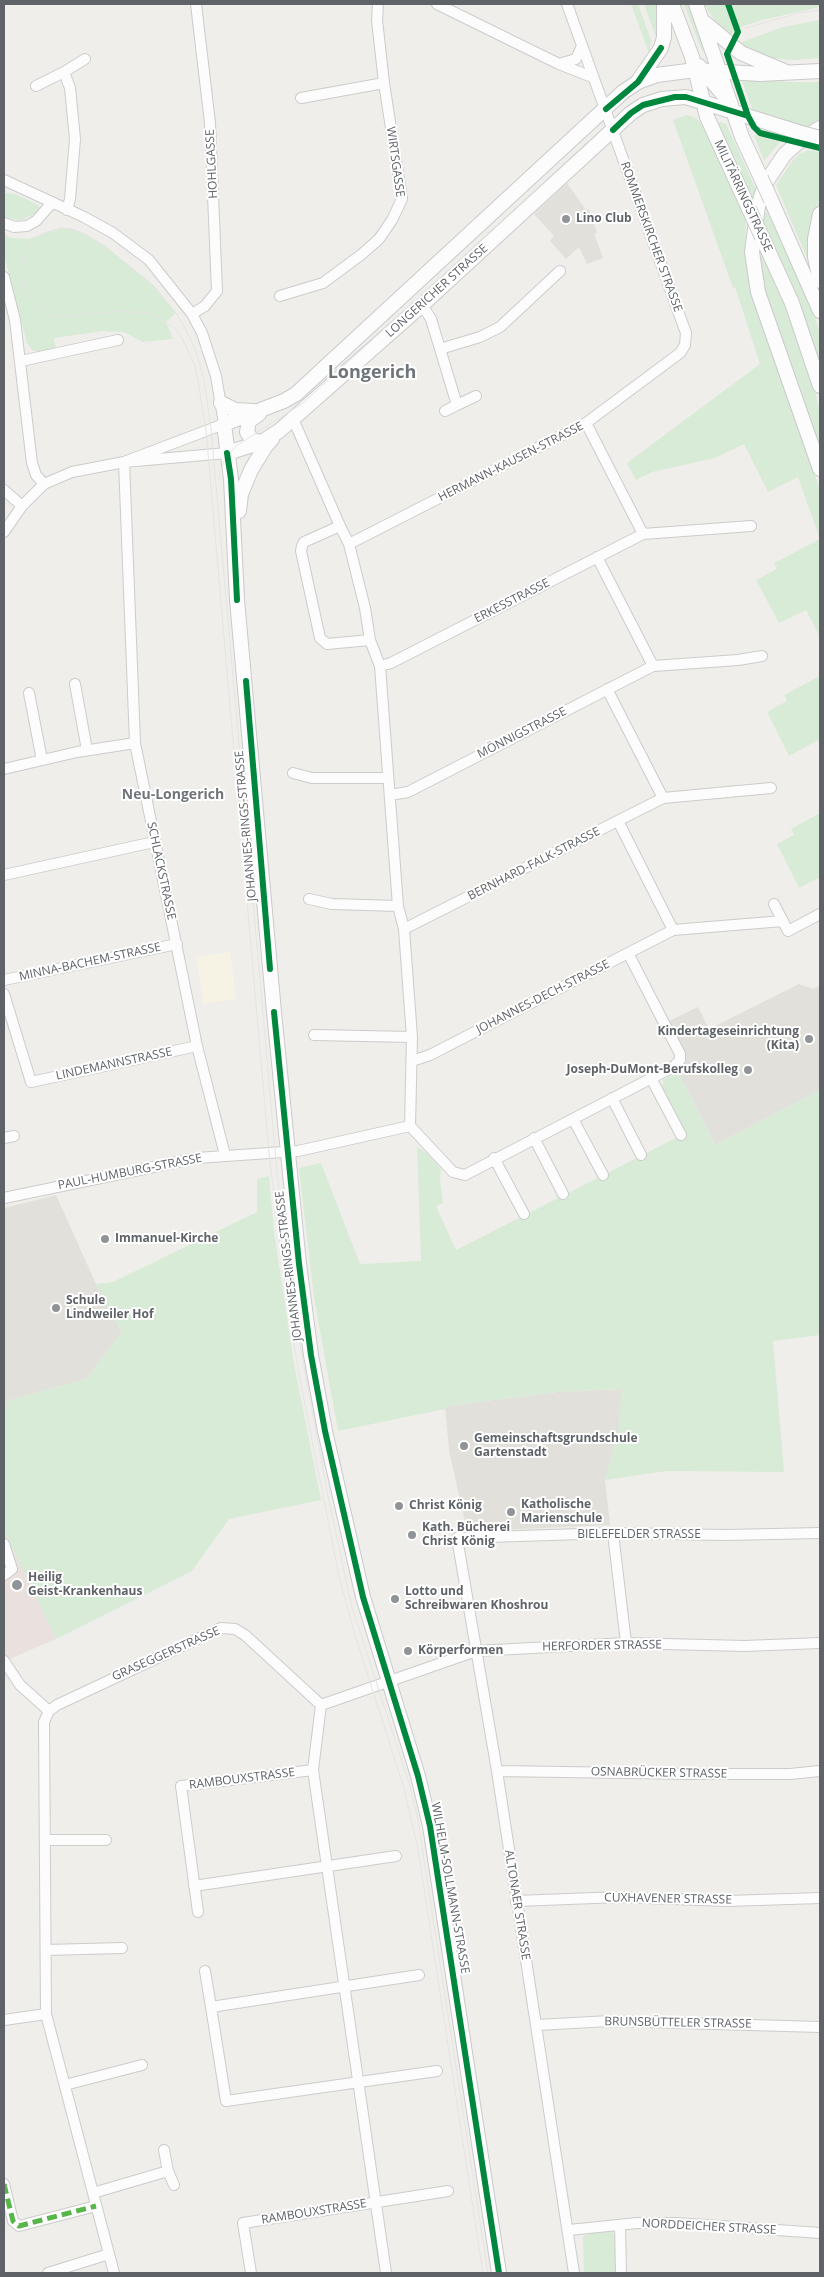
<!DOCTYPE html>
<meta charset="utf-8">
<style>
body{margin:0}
#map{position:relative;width:824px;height:2277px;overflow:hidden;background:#efeeea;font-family:"Open Sans",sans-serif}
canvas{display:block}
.frame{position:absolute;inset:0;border:5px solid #5f6368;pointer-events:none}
</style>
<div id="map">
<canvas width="824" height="2277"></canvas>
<div class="frame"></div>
</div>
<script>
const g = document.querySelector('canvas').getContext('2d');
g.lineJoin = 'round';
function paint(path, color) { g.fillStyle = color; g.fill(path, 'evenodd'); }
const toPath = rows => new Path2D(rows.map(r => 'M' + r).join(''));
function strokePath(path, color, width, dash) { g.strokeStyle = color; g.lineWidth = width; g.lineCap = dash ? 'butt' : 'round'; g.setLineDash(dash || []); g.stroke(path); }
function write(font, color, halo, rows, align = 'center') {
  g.font = font + ' "Open Sans",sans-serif'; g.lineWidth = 4; g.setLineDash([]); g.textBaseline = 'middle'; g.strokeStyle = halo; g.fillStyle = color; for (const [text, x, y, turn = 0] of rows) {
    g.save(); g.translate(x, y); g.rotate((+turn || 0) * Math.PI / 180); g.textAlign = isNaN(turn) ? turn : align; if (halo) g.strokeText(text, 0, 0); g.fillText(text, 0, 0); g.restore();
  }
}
paint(toPath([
 [230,952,236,999,203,1004,197,957]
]), '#f7f3e4');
paint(toPath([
 [567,183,586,210,589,209,597,233,594,234,603,258,587,264,579,247,566,259,550,241,554,236,534,214],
 [799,984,813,989,819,986,820,988,820,1090,715,1145,678,1072,684,1069,682,1065,684,1050,669,1021,698,1007,709,1029],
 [56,1195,96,1284,122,1332,86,1379,4,1402,4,1208],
 [622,1389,619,1427,605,1480,610,1525,473,1531,466,1526,449,1450,445,1406,557,1392]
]), '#e2e0da');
paint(toPath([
 [4,1531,56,1639,7,1660,4,1665]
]), '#eae0de');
paint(toPath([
 [631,4,638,4,651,40,649,53],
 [644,4,655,4,659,12,660,27,657,40],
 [684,4,691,4,706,52,702,51],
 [704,4,820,4,820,7,762,20,741,27,729,36,715,21],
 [820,20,820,58,794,60,772,58,754,52,739,43,783,27],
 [741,78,789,82,820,82,820,120,802,129,753,111],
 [687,115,696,118,702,125,746,218,745,254,748,279,820,490,820,637,806,610,779,623,756,580,777,569,774,563,820,539,798,477,768,492,744,444,715,458,652,472,636,480,627,463,760,364,735,287,733,288,673,120],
 [720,122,726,124,757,192,751,200,718,124],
 [754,135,780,142,764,161],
 [809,150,820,152,820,205,818,209,816,279,776,185,793,160,800,154],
 [6,193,15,194,38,205,40,208,39,212,21,220,9,219,4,217,4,194],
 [767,211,815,317,820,334,820,365,796,299,761,220],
 [60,228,72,229,85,234,105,246,153,285,176,313,166,322,173,339,143,342,124,332,102,331,54,338,56,350,40,352,32,350,27,343,4,255,4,234,11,238,29,239],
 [762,252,782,294,812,380,820,412,820,451,765,289,761,265,760,253],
 [820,676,820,743,818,740,789,756,767,712,787,701,784,695],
 [820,813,820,877,799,888,777,844,794,835,791,829],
 [678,1072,715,1145,820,1090,820,1335,773,1341,784,1472,667,1471,605,1480,619,1427,621,1389,557,1392,445,1406,445,1409,338,1431,314,1297,299,1168,321,1163,360,1264,421,1261,417,1147,427,1153,441,1169,440,1180,443,1203,436,1206,456,1250,678,1137,660,1086,664,1083,662,1080],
 [269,1176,274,1232,294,1364,321,1500,229,1519,192,1571,56,1639,4,1531,4,1402,86,1379,122,1332,96,1284,113,1282,257,1212,257,1179],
 [611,2231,616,2236,617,2273,584,2273,583,2237,593,2232]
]), '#d8ebd6');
const street = toPath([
 [437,4,559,64,592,77],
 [559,64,576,59,582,46],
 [36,86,64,72],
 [301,98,384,83],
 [4,180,84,217,113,233,149,260,192,314,202,333,216,376,224,424,124,462],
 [67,210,70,199,75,139,70,88,64,72,85,59],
 [4,223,14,227,27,226,36,221,51,204],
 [4,277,15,320,32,463,36,475,44,484],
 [280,296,323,283,362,254,379,239,392,220,402,199,384,83,377,20,378,4],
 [422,305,431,319,457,405,476,396],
 [192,314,205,306,217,291,210,123,196,4],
 [440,349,480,337,500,327,560,271],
 [21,361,118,340],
 [445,411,457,405],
 [293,419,340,526,349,544,365,608,370,640,380,666,398,906,404,929,412,1037,410,1126],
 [586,423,643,534],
 [124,462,135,743,197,1046,225,1155],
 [4,490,22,506],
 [340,526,304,542,302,546,301,551,320,638,327,644,370,640],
 [4,532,22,506,44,484,72,472,124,462,227,453],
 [349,544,586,423,680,353,685,345,686,333,567,4],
 [380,666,391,663,643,534,751,526],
 [653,666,738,660,762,656],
 [75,684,87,750],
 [29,693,42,760],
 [4,769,77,752,135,743],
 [293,773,312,778,387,778],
 [390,795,408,792,653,666,597,557],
 [663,798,771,788],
 [4,875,154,842],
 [309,899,332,904,398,906],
 [774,904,788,931,820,914],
 [404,929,663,798,607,689],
 [673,930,783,921],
 [4,980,177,944],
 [4,994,31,1082,197,1046],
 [314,1035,412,1037],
 [412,1061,430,1055,673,930,618,821],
 [651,1078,681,1135],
 [612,1098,641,1155],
 [573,1119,603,1175],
 [410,1126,453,1172,465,1175,673,1067,680,1060,680,1054,628,953],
 [4,1138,14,1136],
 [534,1138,563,1194],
 [494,1158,524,1214],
 [4,1198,197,1158,298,1151,410,1126],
 [613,1533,626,1643],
 [4,1544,12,1569,4,1575],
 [4,1661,20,1685,49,1711,44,1722,46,2014,114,2273],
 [49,1711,57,1705,221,1628,235,1629,245,1635,321,1705],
 [497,1771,694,1774,790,1774,820,1771],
 [46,1840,106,1840],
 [194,1886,396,1856],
 [516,1901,620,1897,727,1901,820,1898],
 [198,1912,181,1786,313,1770],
 [46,1950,122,1948],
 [205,1971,211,2007],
 [419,1975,211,2007,226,2101,437,2071],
 [4,2020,46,2014],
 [537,2025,610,2021,820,2027],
 [65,2085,142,2065],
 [168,2171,174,2185],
 [4,2184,13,2221,19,2226,96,2206],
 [93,2193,168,2171,164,2150],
 [620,2225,621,2273],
 [569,2230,637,2223,676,2223,820,2233],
 [48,2273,109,2254],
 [251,2273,243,2223,448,2191],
 [386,2273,313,1770,321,1705,476,1651,626,1643,745,1646,820,1643],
 [574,2273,497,1771,457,1538,613,1533,726,1535,820,1533]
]);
const secondary = toPath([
 [672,4,692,57,707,117,749,209],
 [696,4,742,137,761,178],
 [705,23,741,53,784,71],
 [699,66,727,99],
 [638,81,661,48,664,37,664,4],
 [820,128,802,139,785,154,766,182,758,206,752,252,758,292,820,469],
 [771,200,820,311],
 [820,214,815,239,815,257,820,281],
 [762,237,792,303,820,386],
 [221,403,235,410,254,411],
 [259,414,249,421,247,432,252,440,262,442],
 [227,453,262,442,279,431,422,305,631,113,643,105,662,99,686,97,798,132],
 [239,511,241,494,251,470,265,447,272,439],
 [499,2273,430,1826,418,1776,363,1597,325,1431,311,1355,299,1264,274,1012,237,600,231,479,224,424,284,401,296,394,623,92,638,82,657,75,695,70,760,74,820,71]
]);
strokePath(street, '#cbcccc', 12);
strokePath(secondary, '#cacacb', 16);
strokePath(street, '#fdfcfc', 10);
strokePath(secondary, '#fdfcfc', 14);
strokePath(toPath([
 [746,28,798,13,820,10],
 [218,480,224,461,236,446,303,403,597,135],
 [483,2273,418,1849,403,1785,355,1635,339,1576,298,1369,287,1301,269,1153,206,430,198,381,195,366,182,338,175,328,150,313,118,311,60,317,46,313,36,305,23,285,21,272,23,257,32,240,39,235,60,228,72,229,85,234,105,246,153,285,176,313,185,328,196,351,204,380,211,429,277,1172,292,1301,328,1496,351,1604,409,1783,417,1815,488,2273]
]), '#e4e4e4', 1);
const secondaryBridge = toPath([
 [798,132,820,138],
 [761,178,771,200],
 [749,209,762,237]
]);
strokePath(secondaryBridge, '#cacacb', 16, []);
strokePath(secondaryBridge, '#fdfcfc', 14);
strokePath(toPath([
 [4,2184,13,2221,19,2226,96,2206]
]), '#58b549', 5, [10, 5]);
strokePath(toPath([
 [728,4,738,32,727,54,748,116,754,127,760,133,820,148],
 [606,109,638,82,661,48],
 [613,130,631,113,643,105,675,97,686,97,748,116],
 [227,453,231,479,237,600],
 [246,681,270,969],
 [274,1012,299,1264,311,1355,325,1431,363,1597,418,1776,430,1826,499,2273]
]), '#00873e', 6);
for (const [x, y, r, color] of [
 [566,219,5,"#919496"],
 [809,1039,5,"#919496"],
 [748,1070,5,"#919496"],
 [105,1239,5,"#919496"],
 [56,1308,5,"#919496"],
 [464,1446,5,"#919496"],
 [399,1506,5,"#919496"],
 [511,1512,5,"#919496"],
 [412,1535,5,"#919496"],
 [17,1585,6,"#919496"],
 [395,1599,5,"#919496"],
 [408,1651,5,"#919496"]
]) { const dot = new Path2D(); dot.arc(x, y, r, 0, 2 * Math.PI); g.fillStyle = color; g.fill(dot); strokePath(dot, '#fff', 2); }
write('12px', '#5f6368', '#fff', [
 ["WIRTSGASSE",395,162,82],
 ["HOHLGASSE",212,164,-93],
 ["MILITÄRRINGSTRASSE",743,196,65],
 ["ROMMERSKIRCHER STRASSE",651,237,70],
 ["LONGERICHER STRASSE",437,291,-42],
 ["HERMANN-KAUSEN-STRASSE",511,462,-27],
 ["ERKESSTRASSE",512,601,-27],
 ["MÖNNIGSTRASSE",522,733,-27],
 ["JOHANNES-RINGS-STRASSE",246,826,-95],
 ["BERNHARD-FALK-STRASSE",534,864,-27],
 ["SCHLACKSTRASSE",161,871,78],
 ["MINNA-BACHEM-STRASSE",90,962,-12],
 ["JOHANNES-DECH-STRASSE",543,997,-27],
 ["LINDEMANNSTRASSE",114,1064,-12],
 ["PAUL-HUMBURG-STRASSE",130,1172,-11],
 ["JOHANNES-RINGS-STRASSE",289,1266,-97],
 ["BIELEFELDER STRASSE",639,1535],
 ["HERFORDER STRASSE",602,1646,-1],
 ["GRASEGGERSTRASSE",166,1654,-24],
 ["OSNABRÜCKER STRASSE",659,1773,1],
 ["RAMBOUXSTRASSE",242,1779,-7],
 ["WILHELM-SOLLMANN-STRASSE",450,1888,80],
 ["CUXHAVENER STRASSE",668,1899,1],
 ["ALTONAER STRASSE",517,1905,81],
 ["BRUNSBÜTTELER STRASSE",678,2023,1],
 ["RAMBOUXSTRASSE",314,2212,-9],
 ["NORDDEICHER STRASSE",709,2227,3]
]);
write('bold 12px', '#5f6368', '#fff', [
 ["Lino Club",576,219],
 ["Kindertageseinrichtung",799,1032,"right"],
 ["(Kita)",799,1046,"right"],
 ["Joseph-DuMont-Berufskolleg",738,1070,"right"],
 ["Immanuel-Kirche",115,1239],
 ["Schule",66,1301],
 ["Lindweiler Hof",66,1315],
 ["Gemeinschaftsgrundschule",474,1439],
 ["Gartenstadt",474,1453],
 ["Katholische",521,1505],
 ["Marienschule",521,1519],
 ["Christ König",409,1506],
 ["Kath. Bücherei",422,1528],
 ["Christ König",422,1542],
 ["Heilig",28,1578],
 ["Geist-Krankenhaus",28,1592],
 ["Lotto und",405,1592],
 ["Schreibwaren Khoshrou",405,1606],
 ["Körperformen",418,1651]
], 'left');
write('bold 14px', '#70757a', '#fff', [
 ["Neu-Longerich",173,795]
]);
write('bold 18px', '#70757a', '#fff', [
 ["Longerich",372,373]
]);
</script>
